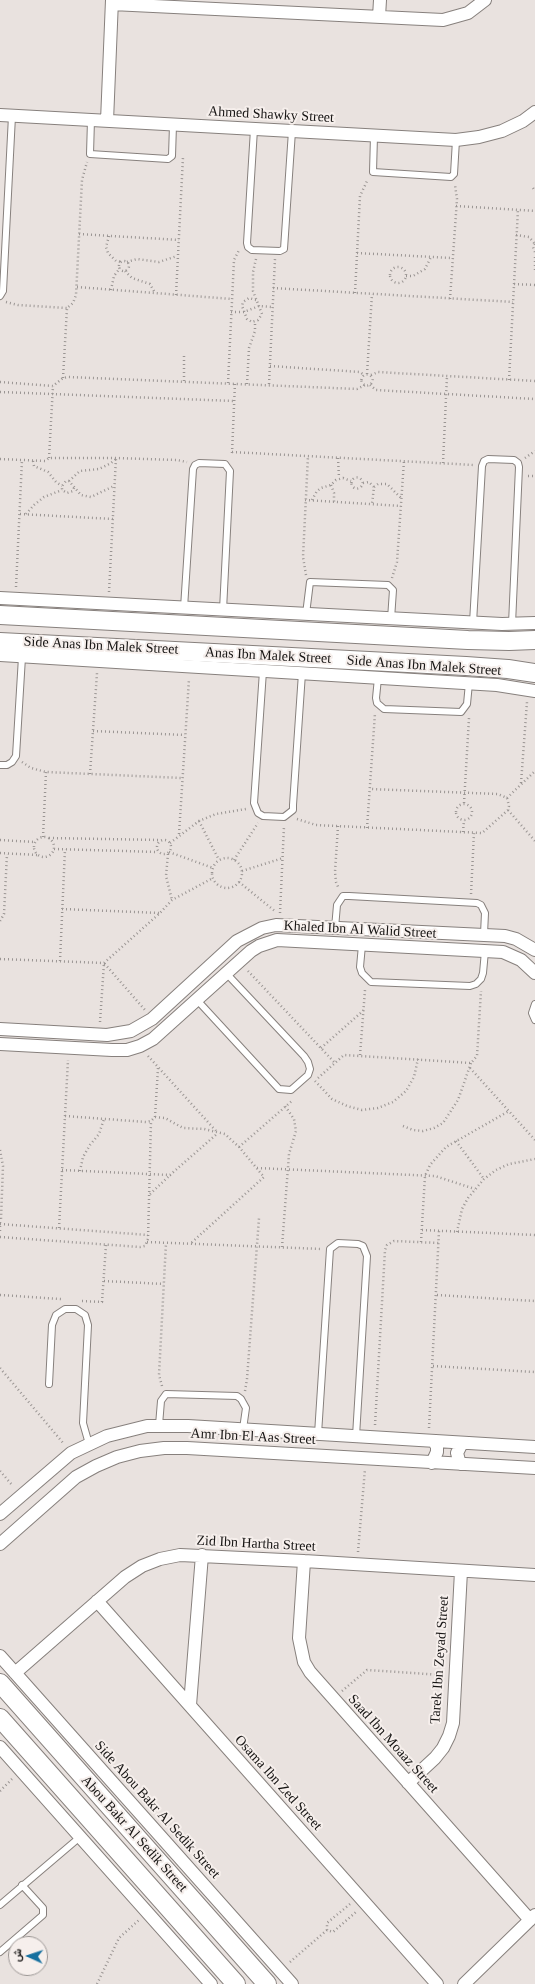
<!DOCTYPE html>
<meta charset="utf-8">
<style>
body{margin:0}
#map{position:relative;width:535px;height:1984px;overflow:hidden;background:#e9e2df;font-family:"Times New Roman",Vazirmatn,serif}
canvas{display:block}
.north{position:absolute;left:8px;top:1936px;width:40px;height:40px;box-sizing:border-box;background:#f6efec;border:1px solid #9d9896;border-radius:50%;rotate:273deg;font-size:11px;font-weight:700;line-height:16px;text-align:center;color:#171514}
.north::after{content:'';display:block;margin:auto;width:14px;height:18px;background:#16709f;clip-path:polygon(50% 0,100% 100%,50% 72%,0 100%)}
</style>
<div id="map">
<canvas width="535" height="1984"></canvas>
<div class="north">ش</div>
</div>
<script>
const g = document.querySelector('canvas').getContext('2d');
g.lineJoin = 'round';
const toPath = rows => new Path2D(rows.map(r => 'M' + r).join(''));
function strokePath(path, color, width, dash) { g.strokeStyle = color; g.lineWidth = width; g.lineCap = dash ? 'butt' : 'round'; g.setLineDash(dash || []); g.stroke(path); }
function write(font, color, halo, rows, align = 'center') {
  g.font = font + ' "Times New Roman",serif'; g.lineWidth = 4; g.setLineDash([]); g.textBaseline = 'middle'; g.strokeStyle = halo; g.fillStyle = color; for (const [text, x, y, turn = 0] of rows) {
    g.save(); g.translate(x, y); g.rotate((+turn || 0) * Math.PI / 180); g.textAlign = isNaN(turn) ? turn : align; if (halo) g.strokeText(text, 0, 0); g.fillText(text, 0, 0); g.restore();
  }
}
const lane = toPath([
 [91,120,90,154,168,159,172,156,173,125],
 [254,129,247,243,248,247,252,250,280,251,284,249,292,131],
 [374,136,373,172,451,177,454,174,456,140],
 [0,296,3,291,12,116],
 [184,608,193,469,195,465,199,463,225,464,230,471,223,610],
 [306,614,310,582,388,585,393,590,391,619],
 [473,623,482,466,484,461,488,459,514,460,518,463,519,467,512,624],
 [263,671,254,803,258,813,263,816,284,817,293,810,293,805,302,673],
 [378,678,376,698,377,703,384,709,461,712,467,704,469,683],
 [0,765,7,765,12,762,16,756,22,657],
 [335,928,337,905,343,896,349,896,477,903,481,905,485,913,484,934],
 [362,945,360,967,362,973,371,982,470,986,476,984,481,979,483,973,485,951],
 [197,1000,279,1089,291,1090,308,1075,310,1069,308,1062,304,1056,226,973],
 [535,1004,532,1013,535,1020],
 [49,1384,52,1325,56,1315,65,1309,76,1309,85,1315,88,1325,83,1423,89,1444],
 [159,1425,161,1401,166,1394,237,1396,241,1399,246,1408,243,1429],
 [318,1434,330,1249,338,1243,358,1244,363,1246,367,1256,356,1436],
 [0,1905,80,1837],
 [0,1952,43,1915,43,1908,22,1885]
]);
const street = toPath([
 [112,4,443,20,468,13,485,0],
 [379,17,380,0],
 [0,115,456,140,479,137,502,131,523,121,535,112],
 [107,121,112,0],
 [0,598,502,624,535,623],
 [0,655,497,685,535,691],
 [0,1029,107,1035,131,1031,152,1019,237,941,262,928,276,925,505,936,516,939,535,950],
 [0,1044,112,1050,127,1050,140,1046,153,1039,251,951,259,946,277,940,503,952,521,960,535,973],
 [432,1463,437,1452,437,1446,433,1441],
 [460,1464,457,1453,462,1443],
 [0,1514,71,1453,107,1436,147,1426,188,1426,535,1447],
 [0,1544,76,1477,96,1466,117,1457,140,1451,164,1448,187,1448,535,1468],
 [304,1561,299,1638,304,1662,310,1672,530,1920],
 [97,1601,437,1984],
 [0,1656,292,1984],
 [15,1673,125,1577,142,1566,160,1559,180,1555,304,1561,535,1575],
 [190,1705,202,1555],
 [0,1747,211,1984],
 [408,1783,435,1758,443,1748,449,1736,453,1723,461,1571],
 [464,1984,535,1915]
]);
const secondary = toPath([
 [0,615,468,640,509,641,535,640],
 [0,642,466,666,508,669,535,673],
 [0,1683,267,1984],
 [0,1718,236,1984]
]);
strokePath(lane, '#87807d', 8);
strokePath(street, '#87807d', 14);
strokePath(secondary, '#87807d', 20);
strokePath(toPath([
 [533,188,535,191],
 [456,206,535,211],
 [79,234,179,240],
 [516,235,529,237,535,244],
 [109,236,106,247,108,253,116,261,121,262],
 [535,244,533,247,535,252],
 [357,253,452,258],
 [535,257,535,273],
 '119 266a5 5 0 1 1 10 0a5 5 0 1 1-10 0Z',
 [127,262,137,259,159,262,177,256],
 '390 275a8 8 0 1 1 16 0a8 8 0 1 1-16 0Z',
 [125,271,132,278,150,284,155,293],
 [406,276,413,276,425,269,431,257],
 [514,284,535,285],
 [77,287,232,299],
 [273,288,513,302],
 [111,290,114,276,120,268],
 [355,293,360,196,368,179],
 [176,295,183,157],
 [450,299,457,199,455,185],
 [256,300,249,298,243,302,242,306,247,319,252,322,258,320,262,314,253,291,253,272,256,259],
 [6,302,18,305,67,308],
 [231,312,244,312,259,306,272,307],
 [270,366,360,372,364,375],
 [367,374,372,294],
 '361.5 380a5.5 5.5 0 1 1 11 0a5.5 5.5 0 1 1-11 0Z',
 [371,375,378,372,535,381],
 [63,378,67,308,73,303,76,295,82,180,87,162],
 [509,380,518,209],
 [184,381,184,355],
 [0,382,53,386,63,378,68,377,357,389,365,385],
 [228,383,234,260,239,250],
 [247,384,249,348,255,331,255,322],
 [269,384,275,259],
 [370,385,376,390,535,399],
 [0,392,234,401],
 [232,452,474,465],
 [232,453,235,383],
 [49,458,53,386],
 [338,458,339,478],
 [525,458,535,451],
 [0,459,45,461,49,458,116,458,177,460,187,462],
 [33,461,34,466,48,472,56,482,62,486],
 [443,463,447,376],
 [528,476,535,476],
 '351.5 483a5.5 5.5 0 1 1 11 0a5.5 5.5 0 1 1-11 0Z',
 [69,481,80,471,99,469,111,463,116,459],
 [363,483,369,482,374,487,372,504],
 [331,485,334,493,334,502],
 [374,487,378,484,387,484,401,498],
 [74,488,73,491,67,493,62,490,62,486,66,481,69,481,81,495,91,497,114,486],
 [305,500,401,506],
 [312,500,317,491,321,488,331,485,336,480,343,478,351,481],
 [20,514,113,519],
 [26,514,34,505,44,497,62,490],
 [306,575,303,557,308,456],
 [392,578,397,562,404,461],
 [16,587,22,460],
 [109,592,116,458],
 [93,731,185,735],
 [22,762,31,768,46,772,182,778],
 [90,774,97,673],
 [521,783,527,702],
 [507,798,535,771],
 [464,803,469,718],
 '456 812a8 8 0 1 1 16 0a8 8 0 1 1-16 0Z',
 [508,810,535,841],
 [297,819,316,825,482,833,508,810,509,806,507,798,498,794,370,789],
 [199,821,219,860],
 [338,826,335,872,336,882,339,889],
 [367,828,375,713],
 [463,832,464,820],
 [179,834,189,679],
 '34 847a10 10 0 1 1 20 0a10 10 0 1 1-20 0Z',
 [43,837,46,772],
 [49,838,160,840],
 '157 847a7 7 0 1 1 14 0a7 7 0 1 1-14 0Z',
 [0,840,35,842],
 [170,843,199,821,216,814,246,809],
 [54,849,158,852],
 [169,852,213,868],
 [0,853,37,855],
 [168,854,166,876,172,900],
 '212 873a15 15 0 1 1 30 0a15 15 0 1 1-30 0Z',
 [234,860,258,823],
 [242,871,283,858],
 [239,882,276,912],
 [471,894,474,833],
 [62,909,160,913],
 [280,913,284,826],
 [0,921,4,914,7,854],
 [0,959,104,963,160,913,172,900,213,878],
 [60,961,65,849],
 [248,971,335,1063],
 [100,1022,104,963,145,1010],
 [321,1048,364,1010],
 [360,1055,365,990],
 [148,1056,217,1132],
 [470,1068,535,1140],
 [318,1078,344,1055,471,1063,477,1056,481,991],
 [315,1081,332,1099,347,1106,362,1110,378,1108,393,1102,406,1091,414,1077,418,1059],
 [65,1116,146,1122,151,1121,155,1117,158,1068],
 [155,1117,165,1118,183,1128,204,1129,225,1134,239,1147,264,1177,190,1244],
 [403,1126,413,1130,423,1131,434,1128,443,1123,458,1100,471,1063],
 [456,1141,484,1179],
 [239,1147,293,1100],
 [0,1150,3,1166,1,1219],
 [257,1168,435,1176,475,1189],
 [62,1170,170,1175,218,1133],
 [80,1171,83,1157,90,1145,99,1134,104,1119],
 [150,1194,169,1176],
 [0,1218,0,1231],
 [0,1224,148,1235],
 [59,1228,68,1060],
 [422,1230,535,1235],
 [457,1232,462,1209,468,1198,484,1179,496,1170,509,1164,535,1159],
 [0,1237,140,1247,145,1246,148,1239,151,1121],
 [147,1242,322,1249],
 [421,1242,425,1176,430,1165,446,1147,509,1111],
 [282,1247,289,1154,296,1131,294,1119,285,1106],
 [104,1281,164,1284],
 [0,1295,61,1299],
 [437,1295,535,1301],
 [82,1301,102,1302,106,1245],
 [433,1366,535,1372],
 [0,1368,64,1444],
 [162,1386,159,1375,166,1243],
 [245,1391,247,1379,259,1218],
 [375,1425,385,1250,387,1245,394,1241,439,1243],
 [429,1428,439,1231],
 [0,1471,13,1486],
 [358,1552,365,1469],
 [342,1691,367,1670,443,1675],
 [0,1791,12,1779],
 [350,1904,327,1923,327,1930,333,1932,356,1912],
 [290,1962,327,1930],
 [97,1984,119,1938,139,1920]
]), '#9a9593', 2.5, [1, 3]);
strokePath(lane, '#fff', 6);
strokePath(street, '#fff', 12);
strokePath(secondary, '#fff', 18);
write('14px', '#171514', '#f6efec', [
 ["Ahmed Shawky Street",271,115,3],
 ["Side Anas Ibn Malek Street",101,646,3],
 ["Anas Ibn Malek Street",268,656,3],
 ["Side Anas Ibn Malek Street",424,666,4],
 ["Khaled Ibn Al Walid Street",360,930,3],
 ["Amr Ibn El Aas Street",253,1437,3],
 ["Zid Ibn Hartha Street",256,1544,3],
 ["Tarek Ibn Zeyad Street",440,1660,-86],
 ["Saad Ibn Moaaz Street",393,1744,48],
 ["Osama Ibn Zed Street",278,1783,48],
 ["Side Abou Bakr Al Sedik Street",157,1810,48],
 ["Abou Bakr Al Sedik Street",134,1834,48]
]);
</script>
